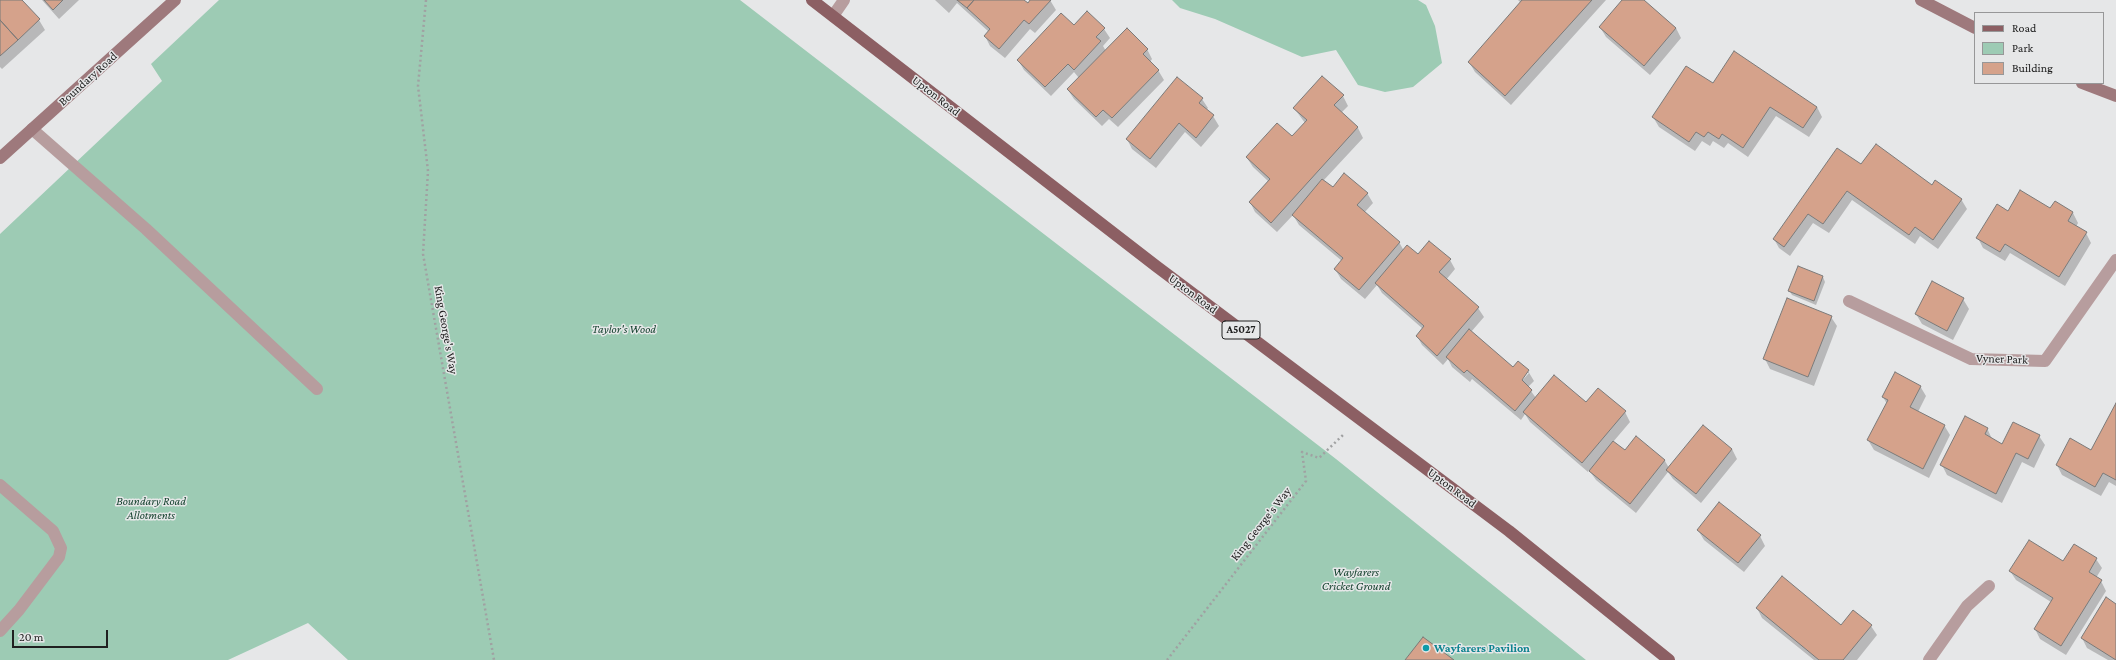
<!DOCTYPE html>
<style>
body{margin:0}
#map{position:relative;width:2116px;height:660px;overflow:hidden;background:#e6e7e8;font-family:"Crimson Pro",serif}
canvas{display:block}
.legend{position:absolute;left:1974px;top:12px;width:130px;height:72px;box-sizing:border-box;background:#e6e7e8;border:1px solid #979798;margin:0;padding:5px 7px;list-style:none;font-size:12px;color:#202020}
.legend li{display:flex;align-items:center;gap:8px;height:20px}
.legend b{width:20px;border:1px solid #979798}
.scale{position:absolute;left:12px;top:630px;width:96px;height:18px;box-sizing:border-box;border:2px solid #202020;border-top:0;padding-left:5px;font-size:12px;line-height:14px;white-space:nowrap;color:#202020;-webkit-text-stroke:3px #e6e7e8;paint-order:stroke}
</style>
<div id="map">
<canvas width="2116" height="660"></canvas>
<ul class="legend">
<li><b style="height:5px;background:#8c5f63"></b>Road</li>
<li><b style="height:11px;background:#9dcbb4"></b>Park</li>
<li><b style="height:11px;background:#d5a28b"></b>Building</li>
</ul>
<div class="scale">20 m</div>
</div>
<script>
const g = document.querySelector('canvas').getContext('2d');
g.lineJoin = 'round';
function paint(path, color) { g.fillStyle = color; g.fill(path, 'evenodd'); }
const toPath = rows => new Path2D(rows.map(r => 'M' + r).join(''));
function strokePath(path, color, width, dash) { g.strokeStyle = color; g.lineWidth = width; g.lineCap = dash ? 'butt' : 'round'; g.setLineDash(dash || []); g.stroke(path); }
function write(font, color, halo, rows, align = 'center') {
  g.font = font + ' "Crimson Pro",serif'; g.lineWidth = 3; g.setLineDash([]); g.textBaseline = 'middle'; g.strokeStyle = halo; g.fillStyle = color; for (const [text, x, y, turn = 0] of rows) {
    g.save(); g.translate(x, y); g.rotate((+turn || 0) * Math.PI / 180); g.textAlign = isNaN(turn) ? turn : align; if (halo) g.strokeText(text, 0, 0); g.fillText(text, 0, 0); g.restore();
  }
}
paint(toPath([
 [219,0,740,0,1336,459,1586,660,348,660,308,623,228,660,0,660,0,234,162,81,151,64],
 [1172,0,1418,0,1426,5,1435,26,1442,63,1413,87,1385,92,1358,85,1336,50,1302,57,1215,19,1180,8]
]), '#9dcbb4');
paint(toPath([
 [21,0,39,20,45,30,2,69,0,67,0,1],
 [42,0,79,0,59,19],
 [935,0,1023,0,1028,4,1031,0,1050,0,1056,10,1035,33,1030,29,1005,58,990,46,985,36,989,32,957,3,949,13],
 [1518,0,1606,0,1511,105,1475,72,1469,62,1522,4],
 [1623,0,1642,0,1676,28,1681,38,1650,75,1606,37,1600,27],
 [1074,27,1104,29,1110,38,1103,46,1106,51,1147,49,1152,59,1150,62,1158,70,1164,80,1118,127,1109,119,1102,126,1074,99,1068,90,1079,78,1074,72,1051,96,1024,70,1018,60],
 [1713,84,1817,107,1822,117,1809,137,1776,116,1748,157,1728,143,1724,148,1713,141,1710,146,1702,141,1695,151,1659,127,1653,117],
 [1343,96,1348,106,1341,113,1358,128,1363,138,1323,181,1333,189,1367,193,1373,203,1364,213,1399,242,1404,251,1418,256,1450,260,1455,269,1446,280,1478,308,1484,317,1471,332,1514,368,1518,362,1528,371,1534,381,1528,387,1536,398,1586,404,1625,412,1630,422,1613,442,1625,451,1636,438,1665,461,1669,468,1732,449,1737,459,1701,503,1673,479,1668,472,1636,513,1596,480,1589,470,1588,472,1530,422,1525,414,1521,420,1472,379,1470,382,1452,367,1448,359,1443,365,1422,345,1417,336,1423,329,1382,293,1377,285,1365,299,1341,279,1335,269,1342,261,1299,225,1293,215,1277,232,1255,212,1250,202,1268,181,1253,167,1247,158,1292,138,1305,123,1294,108],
 [1526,373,1529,373,1519,384],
 [1202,99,1208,108,1206,110,1213,116,1219,126,1201,147,1185,132,1156,168,1132,149,1127,139],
 [1862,166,1932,186,1961,199,1967,209,1938,249,1920,236,1915,244,1852,200,1829,233,1813,223,1790,256,1779,248,1774,239],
 [2055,202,2073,213,2078,223,2076,227,2086,233,2091,243,2065,286,2010,253,2005,261,1983,248,1978,238,2051,209],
 [1823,277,1825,282,1816,305,1792,295,1789,290],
 [1932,283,1963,299,1969,309,1953,340,1922,324,1916,314],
 [1831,317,1837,326,1814,386,1770,369,1765,359],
 [1920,386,1926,396,1918,412,1944,425,1950,435,1929,478,1874,450,1868,440,1887,404,1883,397],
 [2116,406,2116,486,2109,482,2101,496,2062,475,2057,465,2092,451],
 [1987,428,1992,439,2003,445,2039,436,2045,445,2034,468,2022,462,2002,503,1947,475,1942,465],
 [1698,530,1760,536,1765,546,1744,572,1704,540],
 [2096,559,2102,568,2096,578,2101,581,2106,591,2066,655,2040,639,2035,629,2051,602,2016,580,2010,571],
 [2116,605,2116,660,2108,660,2087,648,2082,638],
 [1757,608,1841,626,1871,626,1877,635,1857,660,1814,660,1762,618]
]), '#0003');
const building = toPath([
 [0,0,22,0,40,19,18,40,0,20,0,0],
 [44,0,63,0,53,10,44,0],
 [957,0,974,0,967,8,957,0],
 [974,0,1024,0,1028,3,1030,0,1051,0,1029,24,1024,20,999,49,984,36,990,29,967,8,974,0],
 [1522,0,1592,0,1505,96,1468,62,1522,0],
 [1622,0,1644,0,1676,28,1644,66,1599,27,1622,0],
 [1087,11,1105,28,1096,37,1101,41,1074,70,1068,64,1045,87,1017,60,1061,13,1074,25,1087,11],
 [0,20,18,40,0,56,0,20],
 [1127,28,1148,49,1143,54,1159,70,1112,118,1103,110,1096,117,1067,89,1127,28],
 [1734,51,1817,107,1803,128,1770,107,1743,148,1722,134,1719,139,1708,132,1704,137,1696,132,1689,142,1652,117,1686,66,1713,83,1734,51],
 [1322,76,1344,95,1334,105,1358,127,1271,223,1249,202,1270,179,1246,157,1277,123,1292,136,1307,120,1293,108,1322,76],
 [1177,77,1203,98,1199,103,1214,115,1196,138,1179,123,1150,159,1126,139,1177,77],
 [1876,144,1932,185,1935,180,1962,199,1933,240,1915,227,1909,235,1847,191,1823,224,1808,214,1784,247,1773,239,1837,148,1861,164,1876,144],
 [1344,173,1368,193,1357,205,1400,242,1359,290,1334,269,1343,258,1292,215,1322,179,1333,187,1344,173],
 [2020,190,2050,208,2055,201,2073,212,2068,221,2087,232,2059,277,2005,244,2000,252,1976,238,1997,204,2008,211,2020,190],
 [1429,241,1451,259,1439,272,1479,307,1437,356,1416,336,1424,326,1375,283,1407,245,1418,254,1429,241],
 [1798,266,1823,276,1814,301,1788,291,1798,266],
 [1932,281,1964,298,1947,331,1915,314,1932,281],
 [1787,298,1832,316,1808,377,1763,359,1787,298],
 [1469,329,1513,367,1518,361,1529,370,1522,380,1532,390,1515,411,1467,370,1464,373,1446,357,1469,329],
 [1895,372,1921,386,1910,407,1945,425,1923,469,1867,440,1888,400,1882,397,1895,372],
 [1554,375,1586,402,1598,388,1626,411,1582,463,1523,412,1554,375],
 [2116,403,2116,480,2103,473,2095,487,2056,465,2070,438,2091,450,2116,403],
 [1965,416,1988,428,1985,434,2002,444,2013,422,2040,435,2028,459,2016,453,1996,494,1940,465,1965,416],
 [1703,425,1732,449,1696,494,1666,470,1703,425],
 [1636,436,1665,460,1630,504,1589,471,1613,441,1625,450,1636,436],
 [1719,502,1761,535,1738,563,1697,530,1719,502],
 [2029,540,2063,561,2074,544,2097,558,2089,572,2102,580,2061,646,2034,629,2053,598,2009,571,2029,540],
 [1782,576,1841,625,1853,610,1872,625,1843,660,1819,660,1756,608,1782,576],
 [2106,597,2116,604,2116,660,2081,638,2106,597],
 [1423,637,1454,660,1405,660,1423,637]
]);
paint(building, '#d5a28b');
strokePath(building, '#7b7a79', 1);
strokePath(toPath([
 [426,0,418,86,428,171,423,254,494,660],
 [1167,660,1306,481,1302,452,1319,458,1343,435]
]), '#a0a1a2', 2.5, [2, 3]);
strokePath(toPath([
 [32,129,146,229,317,389],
 [0,485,53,531,61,548,59,557,19,610,0,631],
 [1929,660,1967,606,1989,586]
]), '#b79d9e', 12);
strokePath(toPath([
 [833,16,844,0],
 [1849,301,1971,359,2045,361,2116,260]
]), '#b79d9e', 12);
strokePath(toPath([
 [1921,0,1975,28],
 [2082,83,2116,96],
 [0,158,175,0]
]), '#9e797c', 12);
strokePath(toPath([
 [812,0,1156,266,1509,531,1669,660]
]), '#8c5f63', 12);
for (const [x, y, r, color] of [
 [1426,648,4,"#0f9aa8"]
]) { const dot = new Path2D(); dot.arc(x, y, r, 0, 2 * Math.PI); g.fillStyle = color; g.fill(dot); strokePath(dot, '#e6e7e8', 1.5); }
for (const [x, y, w] of [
 [1241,330,38]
]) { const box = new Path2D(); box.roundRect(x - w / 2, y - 9, w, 18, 3); g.fillStyle = '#e6e7e8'; g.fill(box); strokePath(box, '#202020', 1); }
write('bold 11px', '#202020', null, [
 ["A5027",1241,330]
]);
write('12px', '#202020', '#e6e7e8', [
 ["Boundary Road",88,79,-42],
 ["Upton Road",936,96,38],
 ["Upton Road",1193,294,37],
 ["King George's Way",446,330,80],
 ["Vyner Park",2002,359,2],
 ["Upton Road",1452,488,37],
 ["King George's Way",1261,524,-52]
]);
write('italic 12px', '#15422f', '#e6e7e8', [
 ["Taylor's Wood",624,329],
 ["Boundary Road",151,501],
 ["Allotments",151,515],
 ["Wayfarers",1356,572],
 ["Cricket Ground",1356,586]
]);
write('bold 12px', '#0d838f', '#e6e7e8', [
 ["Wayfarers Pavilion",1434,648]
], 'left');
</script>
